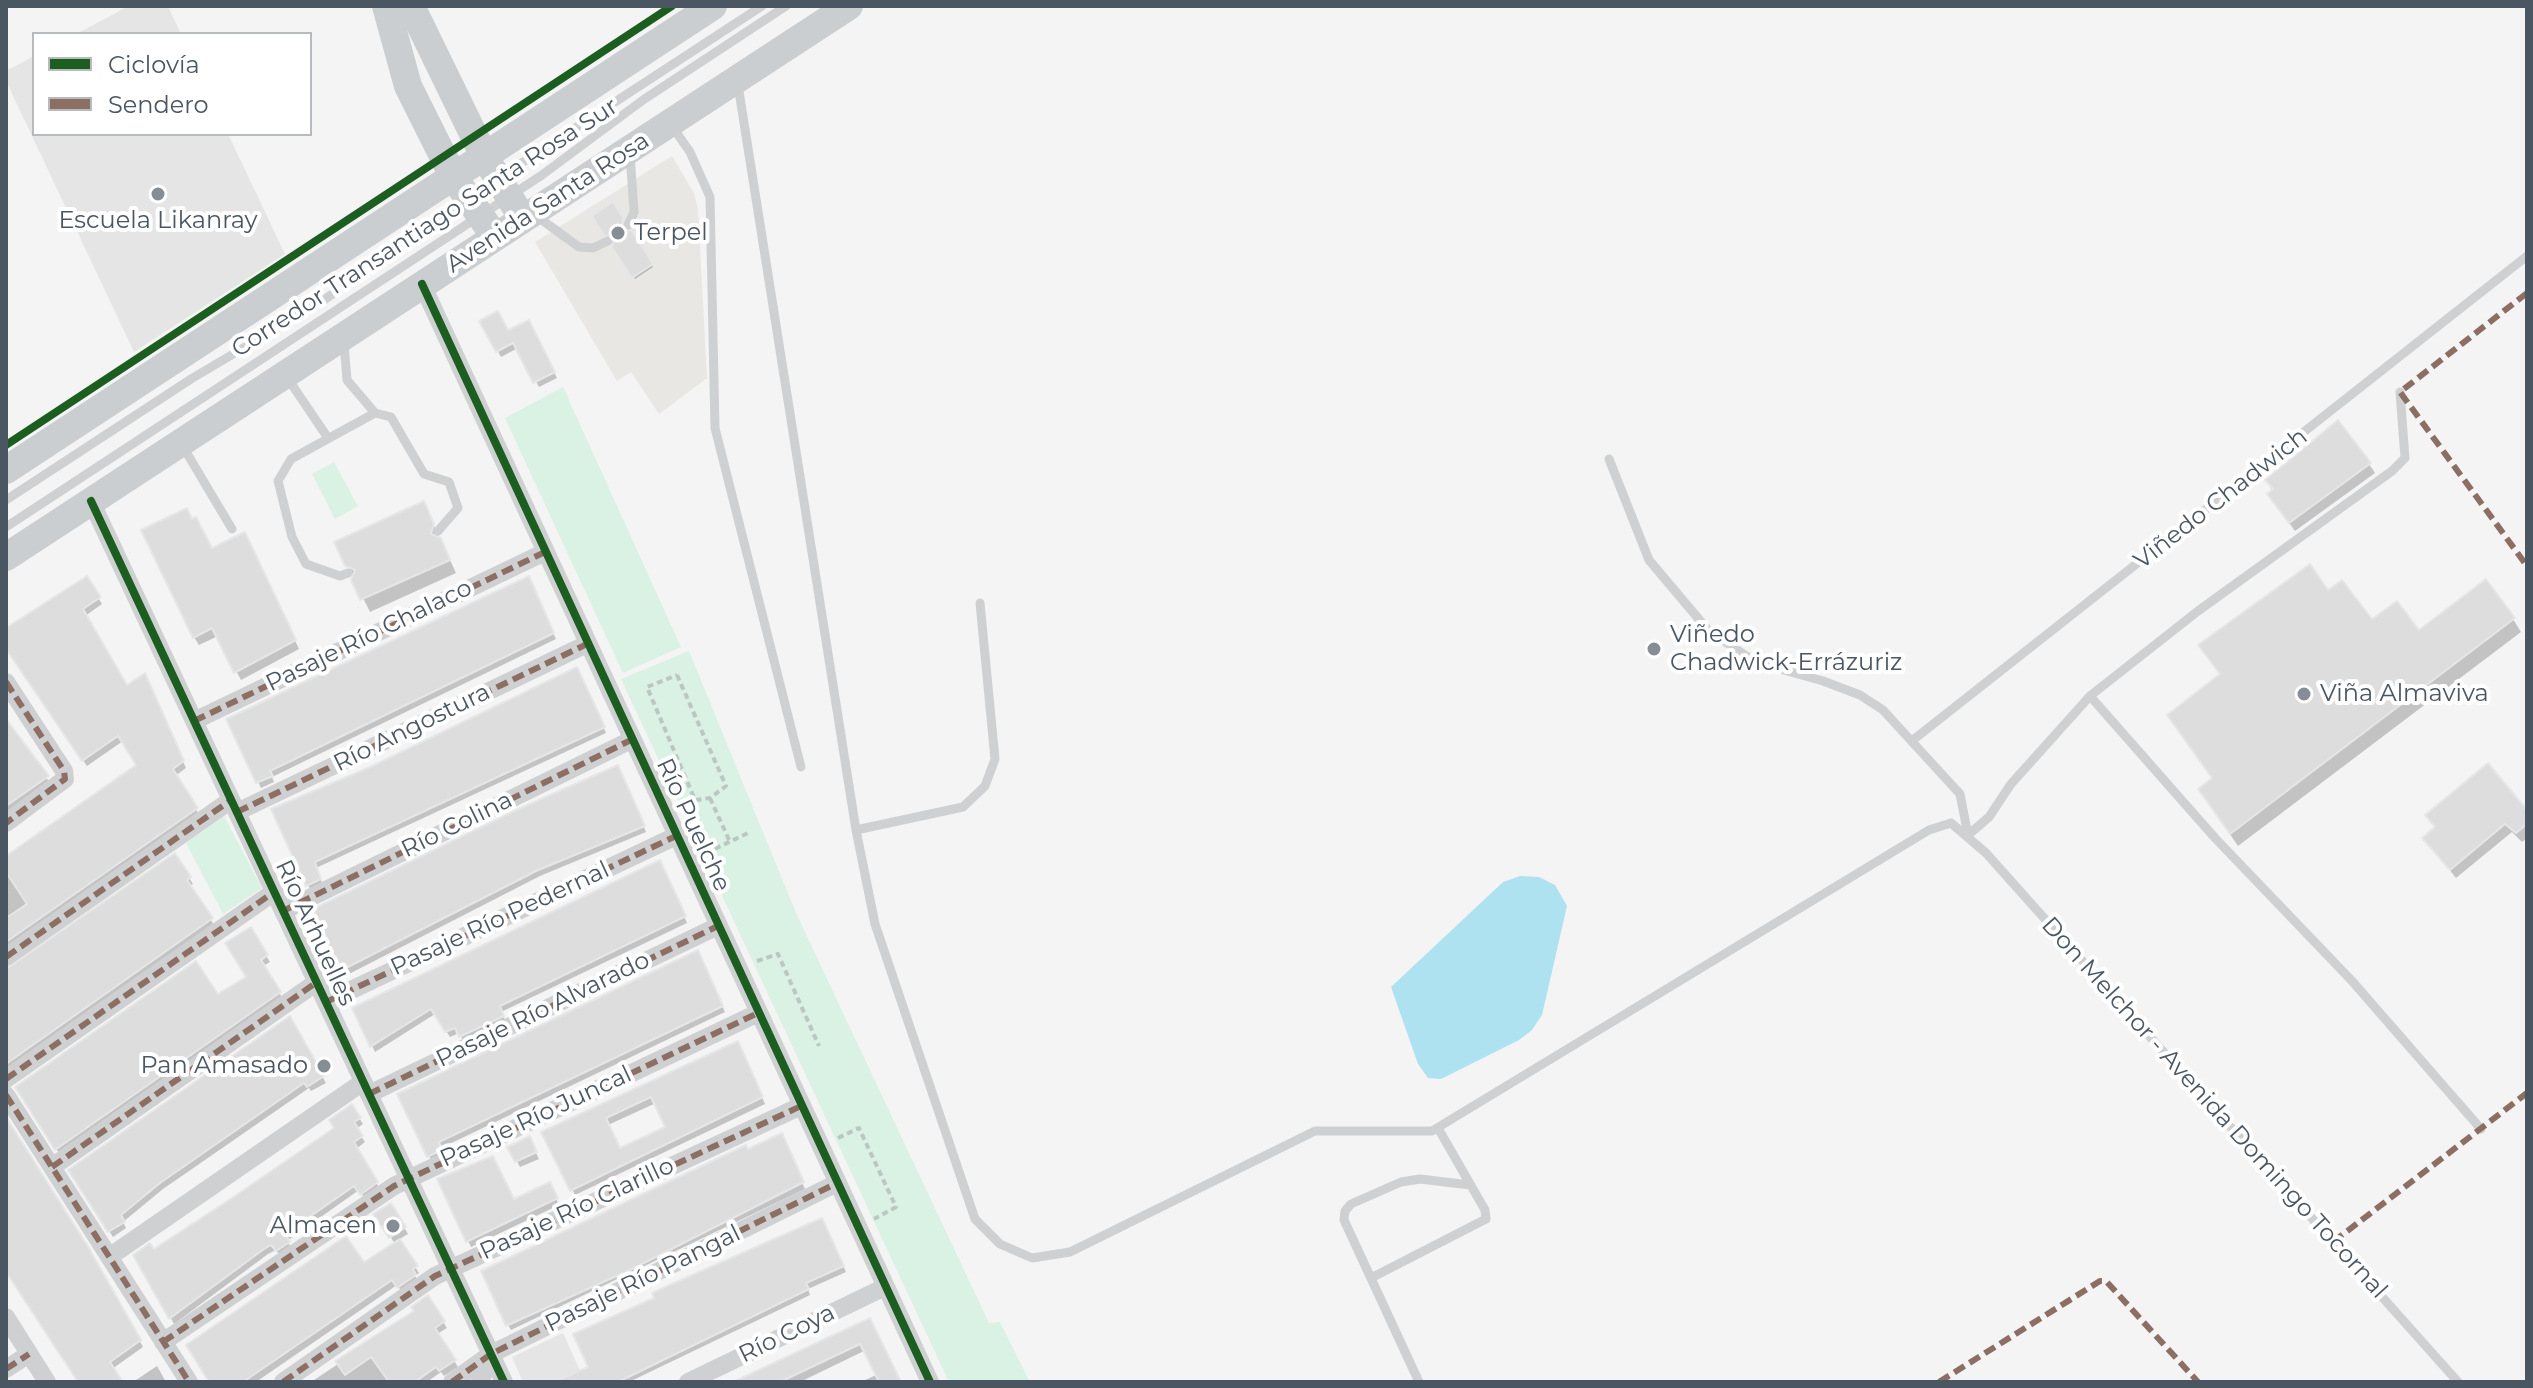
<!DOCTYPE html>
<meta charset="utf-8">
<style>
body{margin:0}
#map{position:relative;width:2533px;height:1388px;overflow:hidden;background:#f4f4f4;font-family:Montserrat,sans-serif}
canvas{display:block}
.frame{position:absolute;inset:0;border:8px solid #4a5661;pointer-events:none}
.legend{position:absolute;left:32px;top:32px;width:280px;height:104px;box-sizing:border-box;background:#fff;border:2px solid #b7bbc0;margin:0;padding:10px 14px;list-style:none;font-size:24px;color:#4a5661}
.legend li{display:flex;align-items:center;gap:16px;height:40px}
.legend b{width:40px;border:2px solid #b7bbc0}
</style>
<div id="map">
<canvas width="2533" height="1388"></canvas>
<div class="frame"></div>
<ul class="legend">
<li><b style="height:10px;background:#1b5e20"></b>Ciclovía</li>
<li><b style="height:10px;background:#8d6e63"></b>Sendero</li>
</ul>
</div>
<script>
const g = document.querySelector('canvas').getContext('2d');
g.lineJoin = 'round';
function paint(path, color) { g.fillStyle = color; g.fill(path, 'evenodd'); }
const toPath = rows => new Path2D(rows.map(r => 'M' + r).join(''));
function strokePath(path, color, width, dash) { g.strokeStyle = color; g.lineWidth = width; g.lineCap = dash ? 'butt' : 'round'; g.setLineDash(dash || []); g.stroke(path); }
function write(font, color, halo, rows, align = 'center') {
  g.font = font + ' Montserrat,sans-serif'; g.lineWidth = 8; g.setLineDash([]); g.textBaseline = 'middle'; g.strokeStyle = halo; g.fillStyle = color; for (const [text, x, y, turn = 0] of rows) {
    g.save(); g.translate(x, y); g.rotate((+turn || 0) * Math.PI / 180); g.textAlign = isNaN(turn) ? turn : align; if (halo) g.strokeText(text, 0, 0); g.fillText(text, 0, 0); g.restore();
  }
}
paint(toPath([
 [672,156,694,193,698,209,707,378,659,414,631,372,617,381,535,242]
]), '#e8e7e3');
paint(toPath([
 [129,6,168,6,181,34,76,34],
 [34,56,34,134,228,134,285,254,134,352,6,81,6,71],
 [563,1333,585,1382,523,1382,512,1357]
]), '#e6e5e6');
paint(toPath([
 [563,387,681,647,623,673,505,418],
 [334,462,358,506,335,519,312,474],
 [689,651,796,913,989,1323,1000,1322,1030,1382,949,1382,621,679],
 [224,816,262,888,223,914,186,843]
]), '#d9f2e3');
paint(toPath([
 [1520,876,1539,877,1555,885,1567,906,1542,1015,1532,1030,1519,1040,1441,1079,1428,1078,1418,1064,1391,987,1503,882]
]), '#aee2f0');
paint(toPath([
 [612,205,623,222,622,231,631,233,653,267,635,279,614,247,616,239,607,237,594,217],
 [482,322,508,332,528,322,557,378,539,387,518,348,501,357],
 [2369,464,2375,473,2295,531,2276,504,2268,480],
 [430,517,456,573,370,612,347,565],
 [249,543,299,649,241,680,218,636,199,645,194,637,211,550],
 [86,578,102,604,85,616,126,687,148,682,186,768,175,776,200,816,6,951,6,857,138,766,123,741,87,766,6,646,6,630],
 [531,584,556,639,272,777,274,782,261,788,229,720],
 [2328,593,2372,621,2418,633,2513,619,2521,632,2238,846,2208,802,2213,779,2221,676,2200,646],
 [580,676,606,733,316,868,323,885,311,891,274,810],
 [6,721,50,783,6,816],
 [621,773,646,832,540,876,347,975,341,963,335,965,316,910],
 [2527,813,2527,838,2522,842,2512,832,2456,878,2425,839],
 [175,856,193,884,189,886,214,925,6,1075,6,970],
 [662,868,687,923,501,1012,506,1022,464,1042,459,1033,450,1037,435,1014,375,1052,355,1009],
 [250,930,270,962,263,966,283,999,60,1155,18,1088,218,997,248,978],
 [701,958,725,1012,441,1148,444,1156,432,1162,399,1095],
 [289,1019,326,1083,311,1091,309,1088,163,1189,123,1222,126,1228,113,1237,71,1171],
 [741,1049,765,1104,575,1195,544,1133],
 [656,1103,668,1128,620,1150,608,1125],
 [352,1107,363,1124,356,1129,365,1142,356,1149,380,1189,365,1199,359,1190,287,1241,292,1249,280,1256,276,1250,268,1254,174,1324,136,1256,153,1252,336,1128],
 [6,1121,86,1246,143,1347,112,1369,121,1382,79,1382,6,1269],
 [782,1139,805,1189,511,1330,508,1325,748,1151],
 [532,1145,539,1159,520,1167,510,1148],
 [553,1191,559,1205,471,1247,468,1241,513,1202],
 [390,1205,408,1234,398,1240,419,1273,415,1276,418,1282,402,1292,397,1285,256,1382,206,1382,363,1265,396,1246,386,1229],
 [825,1226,846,1272,808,1289,810,1295,629,1382,559,1382,591,1368,657,1298],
 [428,1298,447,1328,437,1334,458,1367,444,1376,441,1372,427,1382,311,1382,416,1312],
 [870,1321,899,1382,861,1382,878,1374,866,1350,800,1382,734,1382],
 [157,1366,166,1382,133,1382]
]), '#0003');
const building = toPath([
 [613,202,623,218,622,229,632,231,653,264,632,278,612,247,614,237,604,235,592,216,613,202],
 [498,311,508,330,529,320,555,372,533,383,513,343,496,352,479,321,498,311],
 [2338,420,2371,463,2289,523,2267,494,2273,489,2265,480,2338,420],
 [424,501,434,524,431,534,441,538,450,560,360,600,351,580,355,570,345,566,334,542,424,501],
 [187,508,192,519,196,517,212,548,245,532,296,640,234,673,212,628,193,638,141,530,187,508],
 [2310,564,2328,590,2342,580,2372,619,2397,601,2419,630,2486,579,2515,618,2230,834,2198,789,2212,778,2167,715,2220,674,2198,645,2310,564],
 [87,576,101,597,83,609,127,685,145,673,184,761,173,769,198,808,6,942,6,918,27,904,6,872,6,856,136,765,118,736,82,761,6,649,6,628,87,576],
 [529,576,554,633,270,771,273,776,256,783,226,719,529,576],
 [577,667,605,727,315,862,321,879,306,886,271,809,368,768,577,667],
 [6,719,49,776,6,806,6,719],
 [2488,763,2527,810,2527,824,2516,833,2505,824,2450,870,2422,838,2435,827,2425,815,2488,763],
 [618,765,645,826,536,871,342,970,336,958,330,960,322,940,326,938,313,909,516,810,618,765],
 [175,853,191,877,187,880,213,918,6,1064,6,969,175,853],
 [660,860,686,916,500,1006,504,1016,459,1037,455,1028,445,1032,431,1009,370,1047,352,1008,660,860],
 [251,927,268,955,261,960,281,992,55,1150,15,1087,196,961,218,994,246,977,225,943,251,927],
 [698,950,723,1006,439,1142,442,1150,427,1157,397,1094,698,950],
 [290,1016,324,1076,307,1087,304,1083,160,1183,121,1215,125,1222,108,1232,68,1170,290,1016],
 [738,1041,763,1097,570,1191,541,1132,738,1041],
 [651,1097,665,1127,620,1148,606,1118,651,1097],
 [352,1104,361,1118,354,1122,363,1136,354,1142,378,1182,360,1195,354,1186,285,1234,290,1242,276,1251,271,1245,264,1249,169,1319,133,1255,150,1243,154,1249,232,1198,334,1128,329,1120,352,1104],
 [6,1117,87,1245,141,1340,110,1362,123,1382,78,1382,6,1272,6,1117],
 [782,1133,804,1182,634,1268,506,1326,481,1271,746,1145,748,1149,782,1133],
 [530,1136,537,1152,515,1162,507,1147,530,1136],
 [493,1156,514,1199,550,1182,558,1198,466,1242,437,1179,493,1156],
 [391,1203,406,1227,389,1238,373,1214,391,1203],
 [822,1218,844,1266,806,1283,809,1289,618,1382,554,1382,588,1367,573,1334,654,1298,652,1293,674,1283,822,1218],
 [346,1236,364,1262,400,1239,418,1266,413,1269,416,1275,397,1288,392,1280,243,1382,209,1382,186,1345,346,1236],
 [428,1295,445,1321,435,1328,456,1360,439,1371,436,1367,415,1382,389,1382,371,1357,345,1375,335,1361,414,1311,411,1307,428,1295],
 [870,1318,901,1382,879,1382,860,1344,780,1382,733,1382,870,1318]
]);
paint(building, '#ddddde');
strokePath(building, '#e5e6e7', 2);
strokePath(toPath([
 [677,675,726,786,710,798,695,800,647,687,677,675],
 [710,798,730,842],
 [706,853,748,833],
 [757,961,778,954,819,1046],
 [838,1138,859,1128,896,1207,874,1219]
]), '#bcc7c4', 4, [6, 4]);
strokePath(toPath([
 [738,85,856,830,875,924,975,1219,1000,1244,1032,1258,1070,1252,1315,1131,1432,1131,1929,830,1951,823,1986,853,2458,1382],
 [672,126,690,152,710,197,715,428,801,767],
 [535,215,579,247,593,248,608,241],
 [628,225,634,212,630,154],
 [344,343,347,380,375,413],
 [286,376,328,438],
 [182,445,232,529],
 [1609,459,1649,560,1708,630,1755,662,1823,681,1860,695,1883,710,1960,794,1968,835],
 [6,500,191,379,324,300,468,198,762,6],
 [6,527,542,175,643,100,786,6],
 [348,573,340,576,306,564,292,537,278,481,291,459,375,413,391,417,424,474,449,482,458,508,438,531],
 [2090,696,2215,838,2352,981,2481,1129],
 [1913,740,2527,256],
 [856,830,963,807,985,786,995,759,980,603],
 [1968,835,1989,817,2011,784,2090,696,2198,611,2392,471,2405,458,2400,392],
 [1371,1278,1486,1219,1485,1210,1438,1128],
 [1419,1382,1344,1220,1345,1211,1351,1204,1401,1182,1420,1179,1470,1185]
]), '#ced0d2', 9);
strokePath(toPath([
 [422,284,930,1382],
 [91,501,504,1382],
 [6,682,64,771,65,779,6,823],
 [194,721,545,552],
 [237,812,587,644],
 [283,911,631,740],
 [6,957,231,800],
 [326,1002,676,836],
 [6,1079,274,892],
 [369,1094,718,926],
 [6,1095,189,1382],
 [52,1167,317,982],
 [109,1257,363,1082],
 [6,1317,47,1382],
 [163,1342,394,1186,758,1013],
 [6,1369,29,1354],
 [283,1382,435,1276,801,1106],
 [452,1382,491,1354,837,1183],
 [480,1382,491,1354],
 [688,1382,885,1287]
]), '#ced0d2', 18);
strokePath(toPath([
 [386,6,408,86,453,176,495,237],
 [411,6,484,156,523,219],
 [6,470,713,6],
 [6,557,849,6]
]), '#caced1', 28);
strokePath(toPath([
 [2527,293,2400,392,2527,566],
 [6,682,64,771,65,779,6,823],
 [194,721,545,552],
 [237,812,587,644],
 [283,911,631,740],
 [6,957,231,800],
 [326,1002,676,836],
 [6,1079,274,892],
 [369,1094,718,926],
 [6,1095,189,1382],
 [52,1167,317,982],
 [2333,1242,2527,1093],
 [163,1342,394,1186,758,1013],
 [6,1369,29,1354],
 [283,1382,435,1276,801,1106],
 [452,1382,491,1354,837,1183],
 [1939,1382,2100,1281,2106,1281,2198,1382]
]), '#8d6e63', 6, [12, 6]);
strokePath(toPath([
 [422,284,930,1382],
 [6,445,672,6],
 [91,501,504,1382]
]), '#1b5e20', 8);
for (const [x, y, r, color] of [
 [158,194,8,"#868d94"],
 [618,233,8,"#868d94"],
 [1654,649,8,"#868d94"],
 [2304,694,8,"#868d94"],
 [324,1066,8,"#868d94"],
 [393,1226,8,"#868d94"]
]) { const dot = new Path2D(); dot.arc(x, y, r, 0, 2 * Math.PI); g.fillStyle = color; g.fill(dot); strokePath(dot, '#fff', 3); }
write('24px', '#4a5661', '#fff', [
 ["Avenida Santa Rosa",548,203,-33],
 ["Corredor Transantiago Santa Rosa Sur",425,228,-33],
 ["Viñedo Chadwich",2221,499,-38],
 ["Pasaje Río Chalaco",369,636,-26],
 ["Río Angostura",412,728,-26],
 ["Río Colina",457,825,-26],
 ["Río Puelche",693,825,65],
 ["Pasaje Río Pedernal",500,919,-25],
 ["Río Arhuelles",315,933,65],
 ["Pasaje Río Alvarado",543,1010,-26],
 ["Don Melchor - Avenida Domingo Tocornal",2214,1108,48],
 ["Pasaje Río Juncal",536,1117,-25],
 ["Pasaje Río Clarillo",577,1209,-25],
 ["Pasaje Río Pangal",643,1279,-26],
 ["Río Coya",787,1334,-26]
]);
write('24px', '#4a5661', '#fff', [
 ["Escuela Likanray",158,221,"center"],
 ["Terpel",634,233],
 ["Viñedo",1670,635],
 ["Chadwick-Errázuriz",1670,663],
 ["Viña Almaviva",2320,694],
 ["Pan Amasado",308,1066,"right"],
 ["Almacen",377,1226,"right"]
], 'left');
</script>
